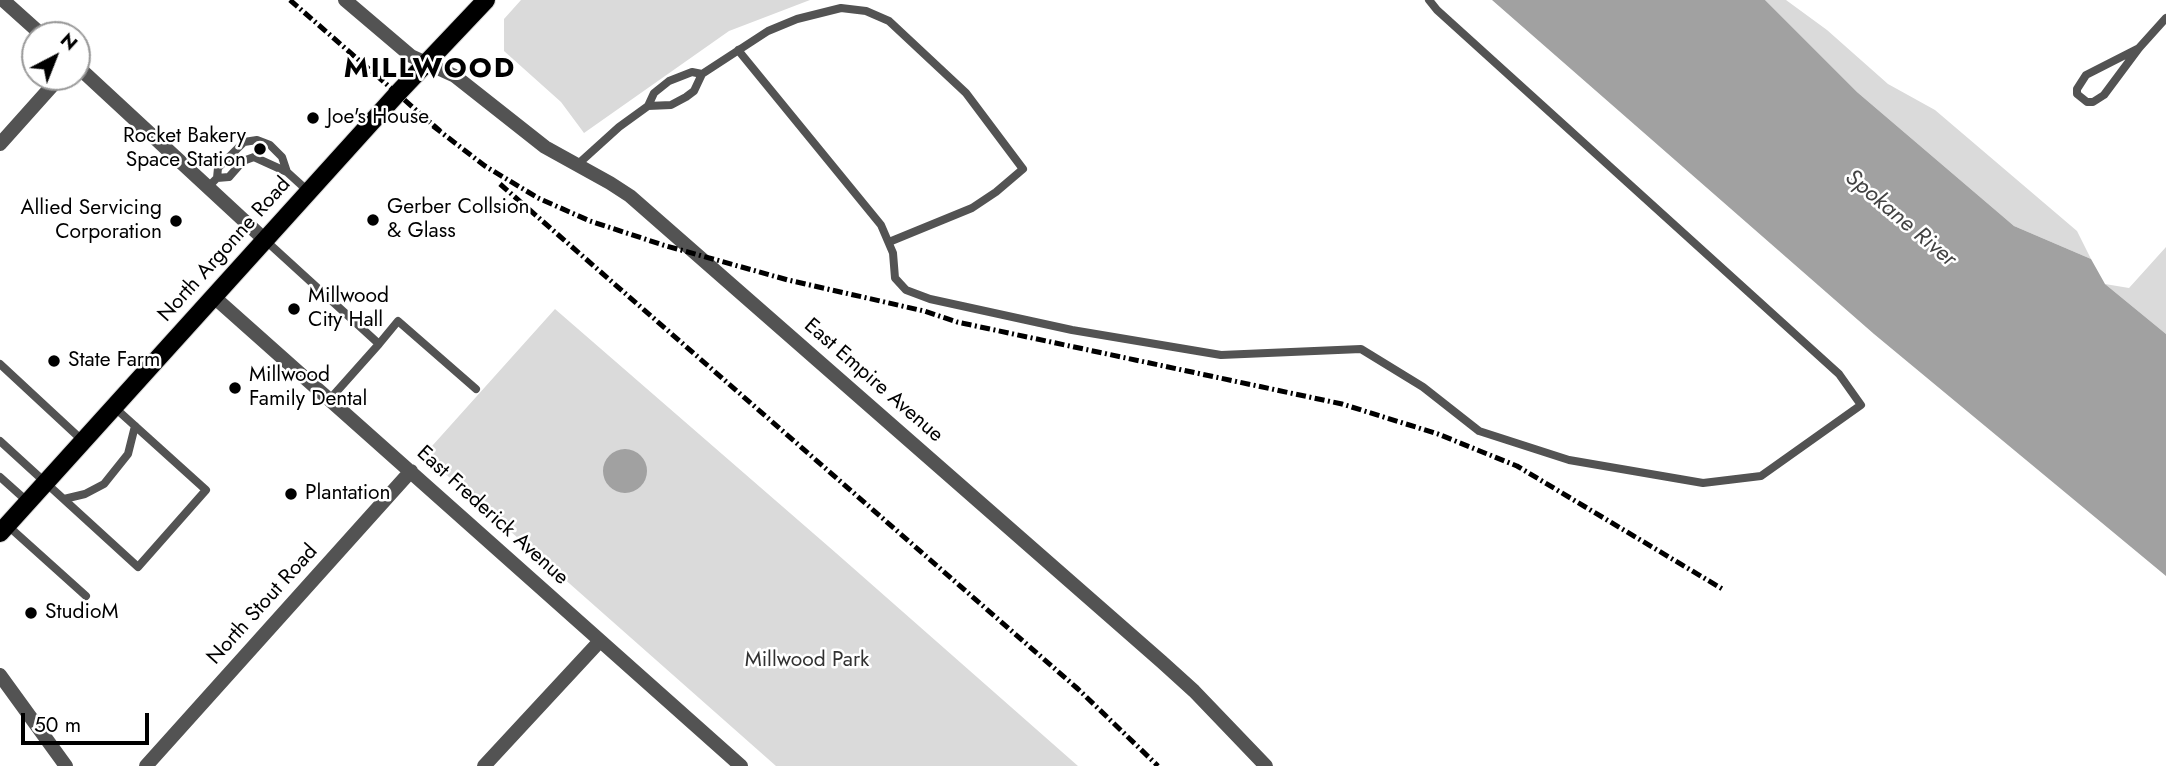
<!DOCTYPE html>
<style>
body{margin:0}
#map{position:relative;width:2166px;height:766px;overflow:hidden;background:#fff;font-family:Jost,sans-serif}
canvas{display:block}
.north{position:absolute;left:21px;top:21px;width:70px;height:70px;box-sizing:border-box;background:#fff;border:2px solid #999;border-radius:50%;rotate:42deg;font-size:19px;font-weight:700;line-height:28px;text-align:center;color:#000}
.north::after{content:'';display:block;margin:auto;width:24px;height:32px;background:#000;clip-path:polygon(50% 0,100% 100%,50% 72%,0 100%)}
.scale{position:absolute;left:21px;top:713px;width:128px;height:32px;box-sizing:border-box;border:4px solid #000;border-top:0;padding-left:9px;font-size:21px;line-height:24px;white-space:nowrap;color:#000;-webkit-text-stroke:5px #fff;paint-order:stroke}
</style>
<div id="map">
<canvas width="2166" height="766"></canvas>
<div class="north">N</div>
<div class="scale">50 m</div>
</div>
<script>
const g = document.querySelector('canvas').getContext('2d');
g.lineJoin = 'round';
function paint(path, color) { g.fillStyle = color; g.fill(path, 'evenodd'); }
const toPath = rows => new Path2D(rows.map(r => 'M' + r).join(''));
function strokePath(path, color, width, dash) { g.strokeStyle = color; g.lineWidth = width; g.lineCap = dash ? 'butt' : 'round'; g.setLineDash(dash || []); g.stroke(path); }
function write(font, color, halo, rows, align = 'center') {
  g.font = font + ' Jost,sans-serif'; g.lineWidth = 5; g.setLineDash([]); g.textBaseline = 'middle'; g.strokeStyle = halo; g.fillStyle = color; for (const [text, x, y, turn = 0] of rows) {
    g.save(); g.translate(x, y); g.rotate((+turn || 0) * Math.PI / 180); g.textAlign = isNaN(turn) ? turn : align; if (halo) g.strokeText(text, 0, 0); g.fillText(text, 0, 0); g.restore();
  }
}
paint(toPath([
 [521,0,810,0,729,31,584,133,561,102,504,51,504,19],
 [1765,0,1786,0,1827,30,1888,84,1935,110,2077,231,2091,259,2014,226,1857,92],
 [2166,247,2166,334,2105,284,2129,288],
 [555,309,836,553,1078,766,776,766,424,455]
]), '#dadada');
paint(toPath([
 [1492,0,1765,0,1857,92,2014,226,2091,259,2105,284,2166,334,2166,576,1874,334],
 '603 471a22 22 0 1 1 44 0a22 22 0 1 1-44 0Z'
]), '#a1a1a1');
const primary = toPath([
 [0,533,397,94,486,0]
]);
strokePath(primary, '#dbdbdb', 20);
strokePath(toPath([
 [2139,48,2086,75,2077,89,2077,94,2087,102,2093,102,2104,95,2139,48,2166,18],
 [738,50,881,225,893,253,895,278,906,290,930,299,1072,330,1221,355,1361,349,1423,387,1479,431,1569,460,1703,483,1761,476,1861,405,1839,374,1437,10,1429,0],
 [702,74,768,31,797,19,841,8,866,11,889,21,966,93,1023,169,996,192,972,208,889,242],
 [577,165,619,127,648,106,654,93,669,81,692,72,702,74,694,91,686,97,671,105,648,106],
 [217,178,229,177,243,161,254,157,287,172,309,192],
 [208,187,217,178,218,168,244,142,257,140,270,145,282,157,287,172],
 [265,240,379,344,330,399],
 [379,344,398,321,476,389],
 [0,364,83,441],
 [0,441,138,567,206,490,114,407],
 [0,477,28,502],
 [64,499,85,494,104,484,128,454,135,426],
 [7,525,86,596]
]), '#535353', 8);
strokePath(toPath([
 [3,0,42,35],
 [77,66,265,240],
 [0,144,60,77],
 [214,297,741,766],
 [0,675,66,766],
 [146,766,411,471],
 [484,766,599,642]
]), '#535353', 14);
strokePath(toPath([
 [345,0,411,56,455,76,545,147,610,183,630,196,1162,662,1194,691,1266,766]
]), '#535353', 14);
strokePath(primary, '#000', 18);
strokePath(toPath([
 [290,0,440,131],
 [433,126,485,166,538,198,590,221,663,245,788,280,924,311,957,322,1342,404,1438,434,1517,466,1724,590],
 [500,184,1078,689,1158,766]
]), '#000', 5, [10, 3.5, 2, 3.5]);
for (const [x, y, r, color] of [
 [313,118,7,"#000"],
 [260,149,7,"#000"],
 [373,220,7,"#000"],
 [176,221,7,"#000"],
 [294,309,7,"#000"],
 [54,361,7,"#000"],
 [235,388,7,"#000"],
 [291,494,7,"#000"],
 [31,613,7,"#000"]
]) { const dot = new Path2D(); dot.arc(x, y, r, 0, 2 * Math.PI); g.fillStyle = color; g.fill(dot); strokePath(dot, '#fff', 2.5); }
write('21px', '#000', '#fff', [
 ["Joe's House",327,118],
 ["Rocket Bakery",246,137,"right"],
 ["Space Station",246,161,"right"],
 ["Gerber Collsion",387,208],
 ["& Glass",387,232],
 ["Allied Servicing",162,209,"right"],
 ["Corporation",162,233,"right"],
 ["Millwood",308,297],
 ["City Hall",308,321],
 ["State Farm",68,361],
 ["Millwood",249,376],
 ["Family Dental",249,400],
 ["Plantation",305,494],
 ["StudioM",45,613]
], 'left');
write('21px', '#000', '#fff', [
 ["North Argonne Road",225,250,-48],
 ["East Empire Avenue",873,381,41],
 ["East Frederick Avenue",492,516,42],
 ["North Stout Road",263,605,-48]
]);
write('21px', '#313131', '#fff', [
 ["Millwood Park",807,661]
]);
write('italic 23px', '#424242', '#fff', [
 ["Spokane River",1900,219,40]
]);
g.letterSpacing = '2px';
write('bold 28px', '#000', '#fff', [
 ["MILLWOOD",430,70]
]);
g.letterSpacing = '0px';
</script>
